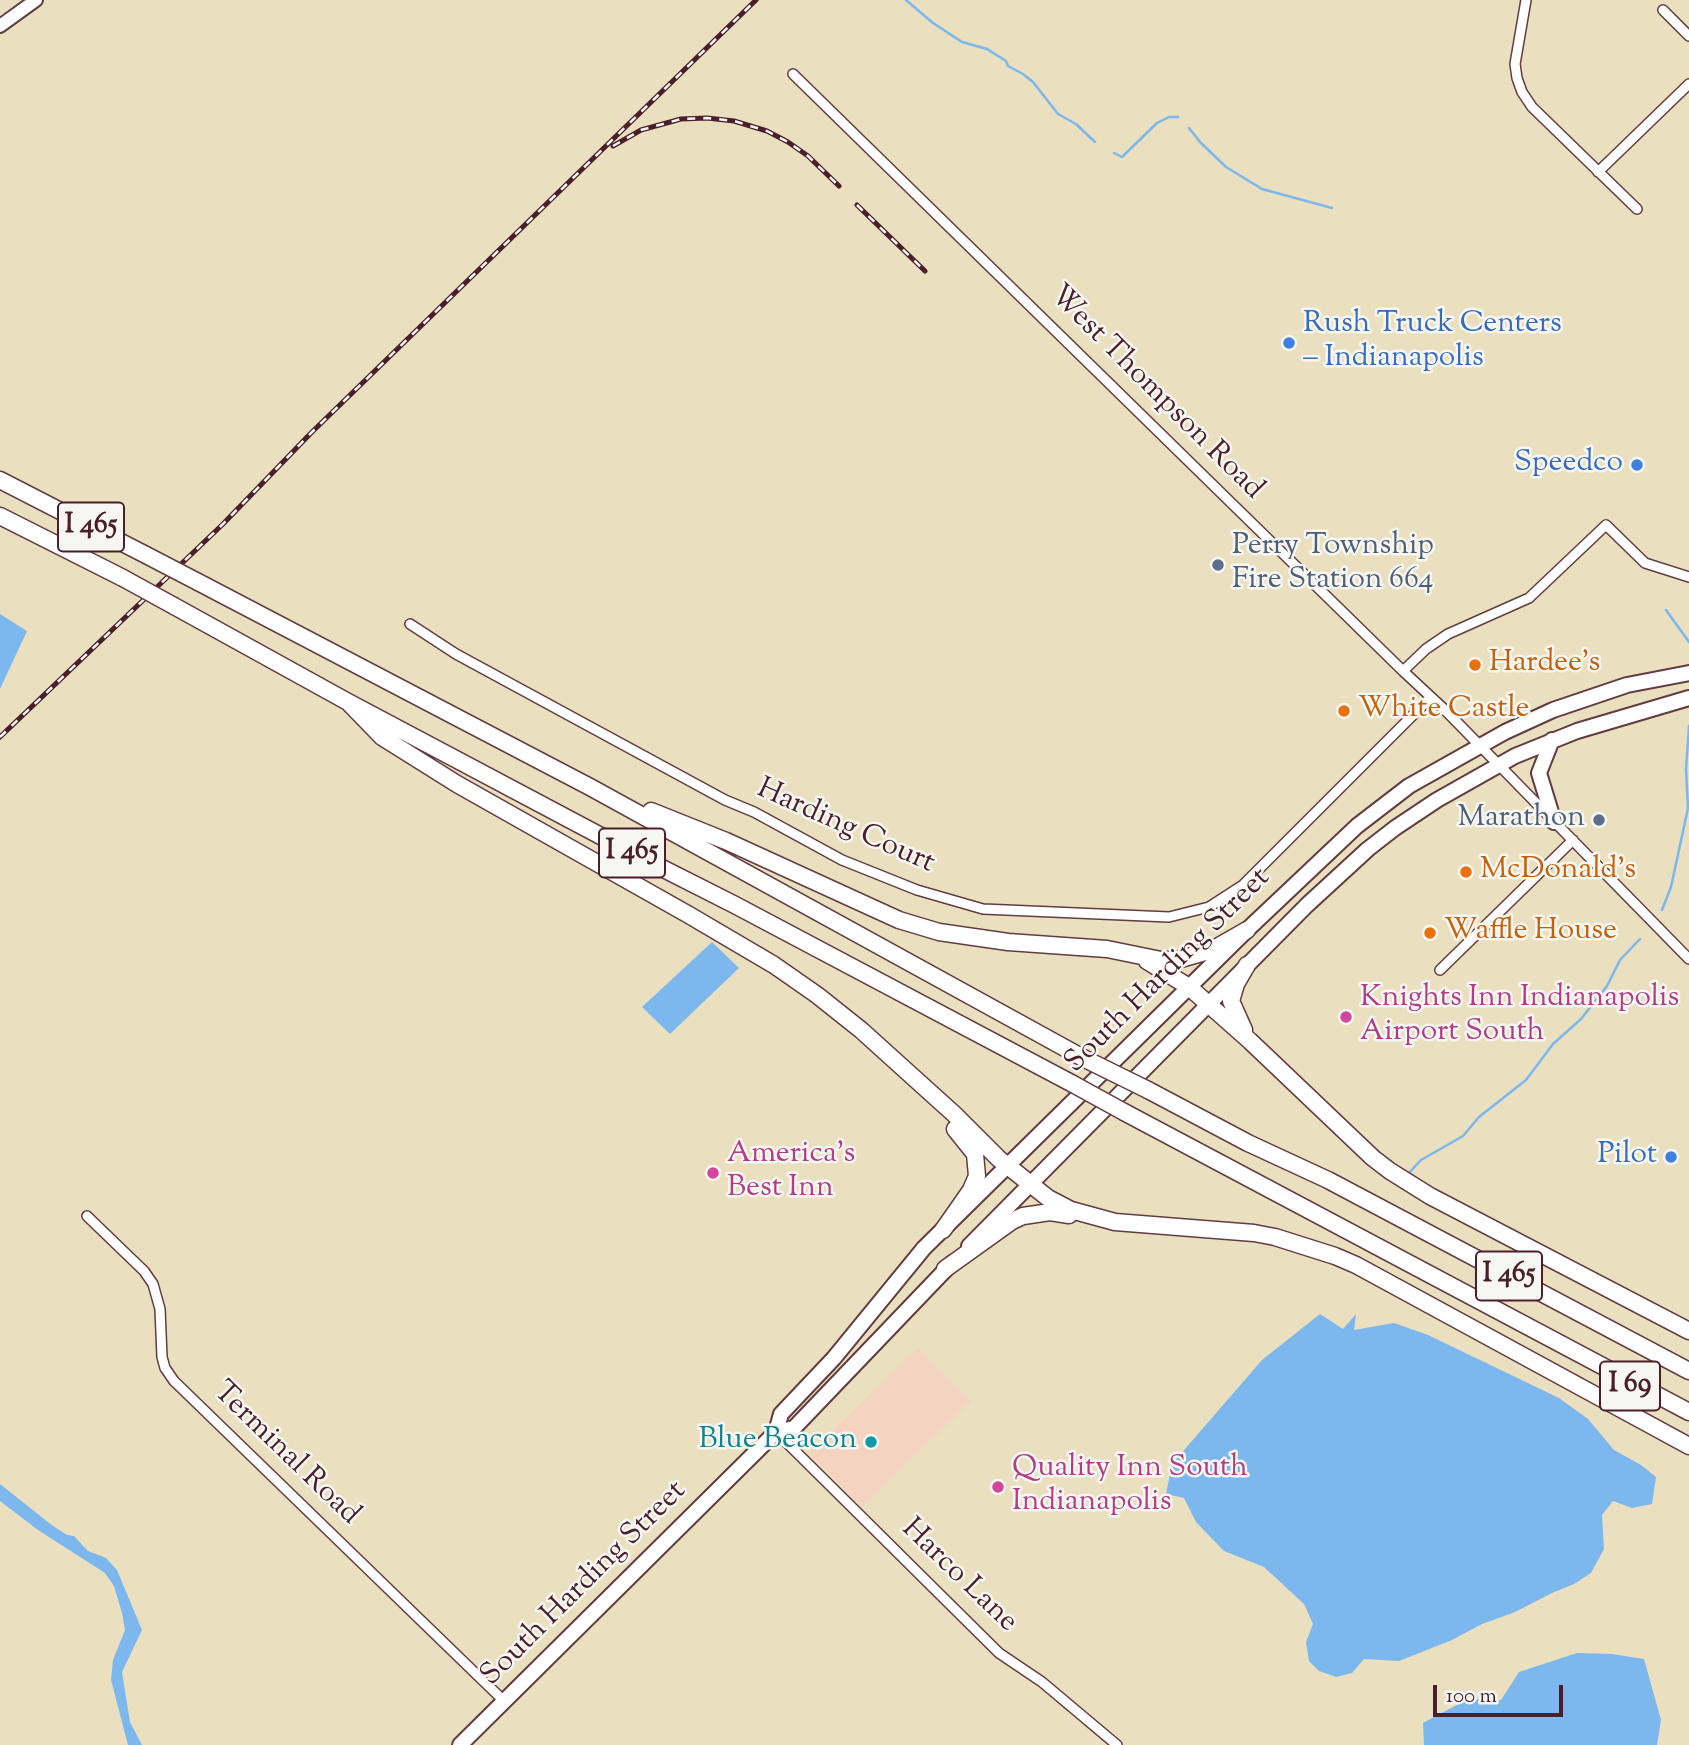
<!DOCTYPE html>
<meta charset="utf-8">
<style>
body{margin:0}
#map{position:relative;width:1689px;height:1745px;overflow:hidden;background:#eae0bf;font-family:"Sorts Mill Goudy",serif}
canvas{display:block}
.scale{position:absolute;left:1433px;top:1685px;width:130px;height:32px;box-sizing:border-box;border:4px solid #4a1f2b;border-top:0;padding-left:9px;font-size:21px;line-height:24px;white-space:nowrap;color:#4a1f2b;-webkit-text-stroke:5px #f6f6f2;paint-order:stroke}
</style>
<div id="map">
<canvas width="1689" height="1745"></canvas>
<div class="scale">100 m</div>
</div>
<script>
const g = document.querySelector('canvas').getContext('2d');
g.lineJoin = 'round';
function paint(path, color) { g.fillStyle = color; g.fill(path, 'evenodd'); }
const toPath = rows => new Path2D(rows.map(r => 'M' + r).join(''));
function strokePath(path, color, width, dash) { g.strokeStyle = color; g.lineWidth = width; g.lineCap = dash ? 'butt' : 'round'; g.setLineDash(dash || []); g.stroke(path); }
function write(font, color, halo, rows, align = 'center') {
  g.font = font + ' "Sorts Mill Goudy",serif'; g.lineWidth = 5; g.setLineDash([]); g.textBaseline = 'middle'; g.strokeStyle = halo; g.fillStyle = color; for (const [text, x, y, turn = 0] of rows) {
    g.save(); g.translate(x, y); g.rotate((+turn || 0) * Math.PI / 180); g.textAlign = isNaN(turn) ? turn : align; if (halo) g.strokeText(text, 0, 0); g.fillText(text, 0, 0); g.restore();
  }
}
paint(toPath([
 [918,1349,971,1401,862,1507,809,1453]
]), '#f5d3c1');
paint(toPath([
 [0,614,27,631,0,689],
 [712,942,739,968,670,1034,642,1007],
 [1320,1314,1343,1329,1356,1314,1354,1330,1394,1323,1428,1335,1559,1398,1588,1419,1614,1450,1641,1465,1656,1477,1652,1504,1632,1508,1613,1501,1602,1515,1604,1549,1591,1573,1574,1584,1552,1593,1515,1612,1482,1624,1452,1640,1399,1661,1364,1659,1352,1673,1336,1677,1319,1671,1309,1661,1306,1642,1313,1624,1304,1604,1264,1567,1224,1551,1196,1522,1184,1498,1166,1494,1172,1464,1262,1360],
 [0,1484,53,1526,67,1535,74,1536,88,1551,106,1558,117,1570,142,1630,122,1672,130,1722,142,1745,128,1745,111,1680,113,1660,125,1630,122,1613,114,1586,105,1573,38,1530,0,1501],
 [1577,1653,1612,1654,1644,1659,1661,1720,1657,1745,1424,1745,1423,1723,1468,1699,1501,1700,1519,1672]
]), '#7cb7ee');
strokePath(toPath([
 [906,0,933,23,962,42,987,49,1006,61,1008,66,1023,74,1033,82,1058,114,1076,124,1095,142],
 [1189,128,1200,142,1226,167,1262,189,1332,208],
 [1114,153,1122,157,1157,123,1169,117,1178,117],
 [1666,610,1689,642],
 [1662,910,1671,887,1688,808,1686,769,1689,726],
 [1408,1174,1421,1160,1463,1136,1479,1117,1526,1080,1553,1044,1581,1019,1607,986,1620,960,1640,939]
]), '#7cb7ee', 2.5);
const minor = toPath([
 [1526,0,1515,64,1517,78,1522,92,1532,107,1637,209],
 [1663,10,1689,36],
 [793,74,1403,671,1445,710,1689,959],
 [1598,172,1689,84],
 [410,624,456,654,725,800,754,812,842,860,917,890,983,909,1169,917,1209,907,1243,885,1430,698],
 [1403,671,1426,649,1448,634,1529,598,1606,525,1645,563,1689,577],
 [1440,970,1573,840],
 [87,1216,144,1271,153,1284,160,1309,162,1357,165,1368,174,1381,504,1701],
 [776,1432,999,1653,1042,1682,1117,1745]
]);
const secondary = toPath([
 [0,26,36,0]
]);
const primary = toPath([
 [1552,740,1539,773,1554,822],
 [969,1246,1307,905,1368,849,1395,828,1437,800,1515,756,1577,731,1689,698],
 [776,1432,794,1428,952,1263],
 [460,1745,776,1432,781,1414,834,1358,924,1248,1247,930,1357,826,1409,786,1505,732,1553,710,1627,685,1689,673]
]);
const motorway = toPath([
 [0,480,146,555],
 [0,516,123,578],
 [198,582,590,787,1085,1059],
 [174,606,348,702,646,860,735,905,1073,1084],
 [348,702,382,737,457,784,689,915,774,965,817,995,861,1030,954,1114,999,1159,1048,1198,1071,1210,1115,1222,1254,1233,1275,1237,1335,1256,1356,1265,1689,1446],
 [651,811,726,841,899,920,939,932,1008,942,1107,949,1161,960,1177,960,1212,950,1247,930],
 [1147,961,1189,987,1250,1041,1373,1158,1390,1171,1430,1196,1689,1331],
 [1244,1030,1231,1001,1236,984,1247,965],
 [1148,1090,1248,1143,1328,1180,1689,1371],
 [1124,1112,1689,1412],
 [943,1230,971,1190,977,1176,975,1154,955,1129],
 [945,1269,1012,1221,1023,1216,1050,1212,1069,1215]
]);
strokePath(minor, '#623c41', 12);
strokePath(secondary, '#623c41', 16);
strokePath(primary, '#623c41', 18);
strokePath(motorway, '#623c41', 19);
strokePath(minor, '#fff', 9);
strokePath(secondary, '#fff', 12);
strokePath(primary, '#fff', 14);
strokePath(motorway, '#fff', 16);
const rail = toPath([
 [613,146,641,130,681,119,707,118,734,121,767,131,788,142,808,156,839,186],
 [857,205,925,271],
 [0,737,223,524,311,433,756,0]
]);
strokePath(rail, '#4a1f2b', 5);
strokePath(rail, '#f6f6f2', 2.5, [8]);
const motorwayBridge = toPath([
 [146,555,198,582],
 [123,578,174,606],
 [1085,1059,1148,1090],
 [1073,1084,1124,1112]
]);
strokePath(motorwayBridge, '#623c41', 19, []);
strokePath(motorwayBridge, '#fff', 16);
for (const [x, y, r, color] of [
 [1289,343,7,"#3f7fe0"],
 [1637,465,7,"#3f7fe0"],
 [1218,565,7,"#5c6f8a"],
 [1475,665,7,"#e8710a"],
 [1344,711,7,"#e8710a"],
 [1599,820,7,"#5c6f8a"],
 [1466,872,7,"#e8710a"],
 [1430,933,7,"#e8710a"],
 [1346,1017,7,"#d1479c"],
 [1671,1157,7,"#3f7fe0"],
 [713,1173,7,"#d1479c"],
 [871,1442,7,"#0f9aa8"],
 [998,1487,7,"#d1479c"]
]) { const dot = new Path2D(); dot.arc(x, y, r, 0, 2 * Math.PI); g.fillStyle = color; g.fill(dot); strokePath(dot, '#f6f6f2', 2.5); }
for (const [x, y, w] of [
 [91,527,66],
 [632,853,66],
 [1509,1276,66],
 [1630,1386,60]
]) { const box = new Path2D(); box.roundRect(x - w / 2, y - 24.5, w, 49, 5); g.fillStyle = '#f6f6f2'; g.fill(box); strokePath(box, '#4a1f2b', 2); }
write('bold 28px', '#4a1f2b', null, [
 ["I 465",91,527],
 ["I 465",632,853],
 ["I 465",1509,1276],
 ["I 69",1630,1386]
]);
write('30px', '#366cbe', '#f6f6f2', [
 ["Rush Truck Centers",1303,326,"left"],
 ["– Indianapolis",1303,360,"left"],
 ["Speedco",1623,465],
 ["Pilot",1657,1157]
], 'right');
write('30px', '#4a1f2b', '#f6f6f2', [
 ["West Thompson Road",1155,394,45],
 ["Harding Court",845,828,24],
 ["South Harding Street",1169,972,-45],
 ["Terminal Road",285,1455,44],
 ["Harco Lane",958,1577,44],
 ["South Harding Street",585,1585,-45]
]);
write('30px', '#4e5e75', '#f6f6f2', [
 ["Perry Township",1232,548],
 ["Fire Station 664",1232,582],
 ["Marathon",1585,820,"right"]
], 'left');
write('30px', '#c56008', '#f6f6f2', [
 ["Hardee's",1489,665],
 ["White Castle",1358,711],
 ["McDonald's",1480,872],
 ["Waffle House",1444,933]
], 'left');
write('30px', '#b23c85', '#f6f6f2', [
 ["Knights Inn Indianapolis",1360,1000],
 ["Airport South",1360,1034],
 ["America's",727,1156],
 ["Best Inn",727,1190],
 ["Quality Inn South",1012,1470],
 ["Indianapolis",1012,1504]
], 'left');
write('30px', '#0d838f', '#f6f6f2', [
 ["Blue Beacon",857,1442]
], 'right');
</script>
